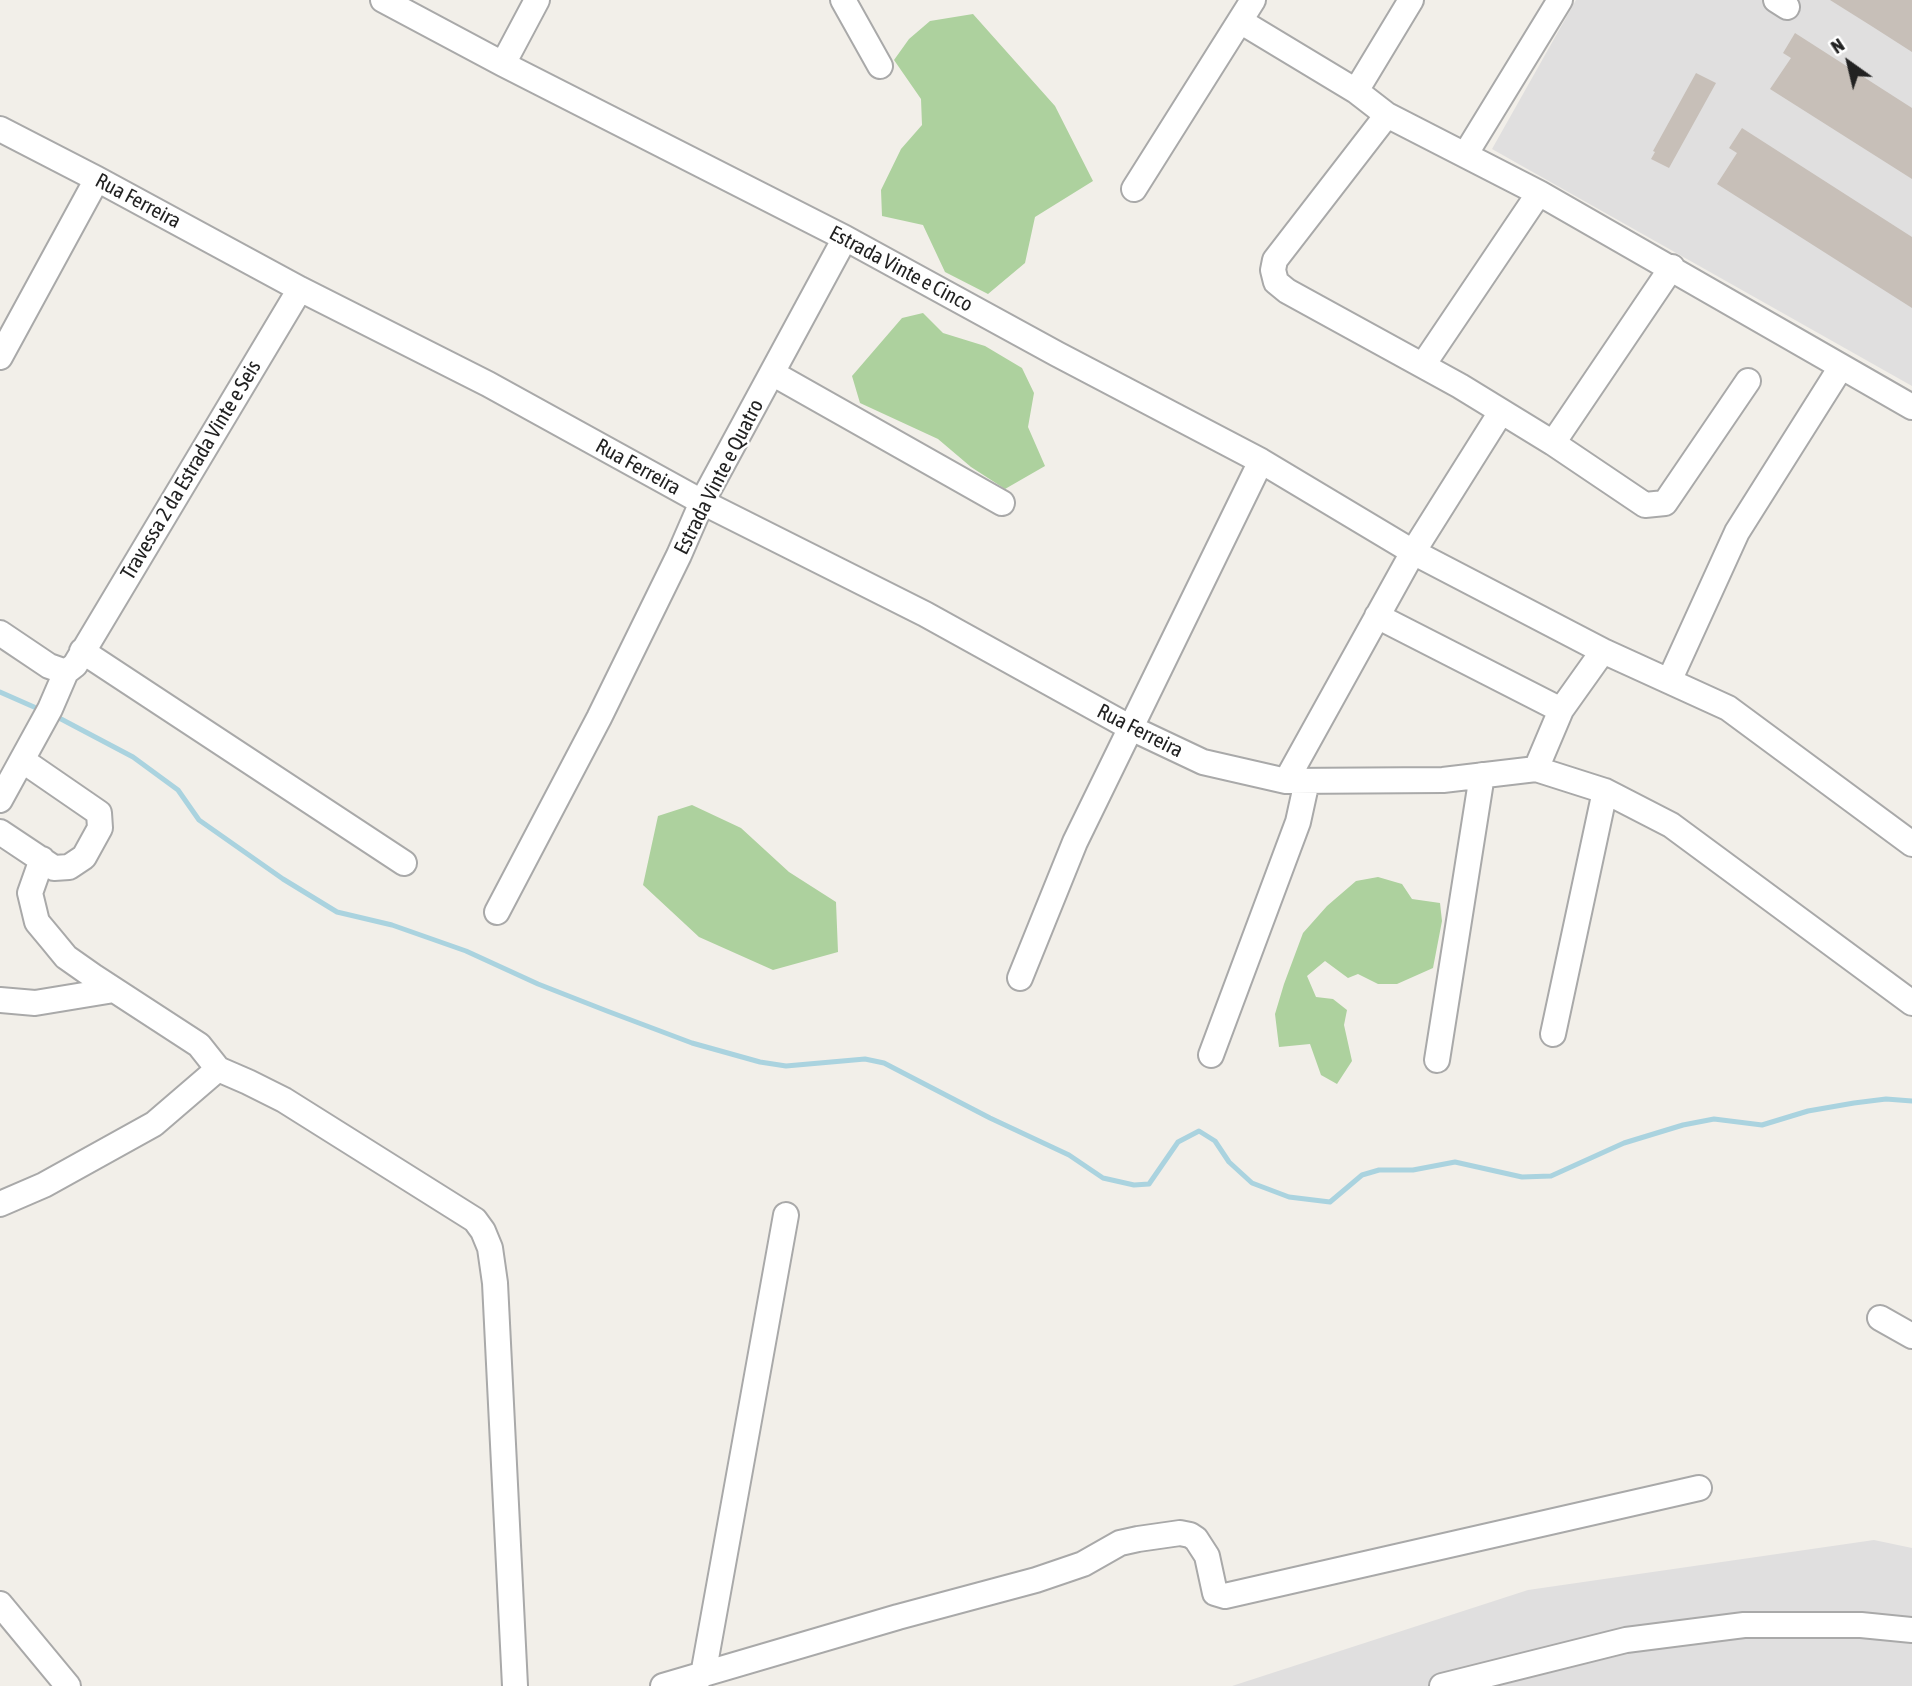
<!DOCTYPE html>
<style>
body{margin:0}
#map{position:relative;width:1912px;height:1686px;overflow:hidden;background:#f2efe9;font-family:"Asap Condensed",sans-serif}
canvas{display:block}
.north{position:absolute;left:1814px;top:28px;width:70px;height:70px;-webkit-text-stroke:5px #fff;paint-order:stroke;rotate:326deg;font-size:19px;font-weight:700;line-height:28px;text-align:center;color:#222}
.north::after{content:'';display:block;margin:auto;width:24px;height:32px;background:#222;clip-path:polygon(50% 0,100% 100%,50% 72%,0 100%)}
</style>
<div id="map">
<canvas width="1912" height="1686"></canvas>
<div class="north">N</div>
</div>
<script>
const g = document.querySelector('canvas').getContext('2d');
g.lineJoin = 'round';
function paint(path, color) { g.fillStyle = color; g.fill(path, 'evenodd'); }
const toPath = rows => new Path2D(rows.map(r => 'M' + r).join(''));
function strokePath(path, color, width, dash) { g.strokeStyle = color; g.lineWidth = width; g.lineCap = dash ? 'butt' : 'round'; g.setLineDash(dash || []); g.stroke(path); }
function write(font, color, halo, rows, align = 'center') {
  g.font = font + ' "Asap Condensed",sans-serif'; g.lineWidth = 5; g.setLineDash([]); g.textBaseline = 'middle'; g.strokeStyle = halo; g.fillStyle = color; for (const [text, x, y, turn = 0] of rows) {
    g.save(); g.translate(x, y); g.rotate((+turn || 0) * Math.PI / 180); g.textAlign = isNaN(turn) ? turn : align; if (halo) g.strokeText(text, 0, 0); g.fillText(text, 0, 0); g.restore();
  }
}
paint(toPath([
 [1576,0,1912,0,1912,386,1492,149],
 [1874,1540,1912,1548,1912,1686,1232,1686,1528,1590]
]), '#e0dfdf');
paint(toPath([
 [973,14,1055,106,1093,181,1035,217,1025,263,988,294,945,272,923,225,882,216,881,190,901,149,922,125,921,99,894,60,909,39,930,21],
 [923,313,943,333,985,346,1022,368,1034,393,1028,427,1045,466,1005,489,971,467,938,439,860,403,852,376,902,318],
 [692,805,741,828,789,872,836,902,838,952,773,970,699,937,643,885,658,816],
 [1378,877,1402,884,1412,899,1440,903,1442,921,1433,968,1397,984,1378,984,1358,974,1348,978,1325,961,1307,976,1316,997,1333,999,1347,1010,1344,1025,1352,1061,1337,1084,1321,1075,1310,1044,1279,1047,1275,1014,1284,984,1303,933,1327,906,1356,881]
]), '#add19e');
strokePath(toPath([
 [0,692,34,707],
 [61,719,133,757,178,790,199,820,283,879,337,912,392,925,466,951,538,984,607,1011,692,1043,760,1062,786,1066,865,1059,884,1063,990,1118,1069,1155,1103,1178,1134,1185,1149,1184,1178,1142,1199,1131,1215,1141,1229,1162,1252,1183,1289,1197,1330,1202,1362,1175,1379,1170,1413,1170,1455,1162,1522,1177,1551,1176,1624,1143,1683,1125,1714,1119,1762,1125,1808,1111,1854,1103,1886,1099,1912,1101]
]), '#aad3df', 5);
paint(toPath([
 [1830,0,1912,0,1912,52,1873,27],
 [1795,33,1912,108,1912,179,1770,89,1791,58,1783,53],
 [1696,73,1716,83,1669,168,1651,159,1655,152,1653,151],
 [1742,128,1912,237,1912,308,1717,184,1737,153,1729,148]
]), '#c7bfb8');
const minor = toPath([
 [383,0,503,64,845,238,1057,354,1261,461,1413,552,1603,651,1561,710,1536,769,1443,780,1286,781,1413,552,1501,412],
 [843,0,880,66],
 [1776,0,1787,7],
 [1240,21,1356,91,1387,115,1539,193,1912,407],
 [503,64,537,0],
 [1356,91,1411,0],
 [1387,115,1275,260,1273,270,1276,282,1287,291,1460,386,1553,443,1645,505,1665,503,1748,381],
 [0,129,97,179,300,289,488,384,702,502,925,614,1131,728,1203,762,1286,781],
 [1465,155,1560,0],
 [1134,189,1253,0],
 [0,357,97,179],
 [1423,365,1539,193],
 [772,373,1002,503],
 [1553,443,1672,267],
 [1377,616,1561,710],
 [0,633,49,666,66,672,75,665,300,289],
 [82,651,404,863],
 [1603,651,1728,708,1912,844],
 [1670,679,1737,532,1841,367],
 [1536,769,1605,791,1671,825,1912,1003],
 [0,800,50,709,66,672],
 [0,832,54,868,69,867,84,857,100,828,99,813,22,760],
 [42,859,30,893,37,922,52,940,66,957,93,976,199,1045,218,1069],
 [497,912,599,718,679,555,702,502,845,238],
 [1020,978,1075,842,1261,461],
 [0,1000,35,1003,114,990],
 [1553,1034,1605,791],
 [1211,1055,1298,822,1307,781],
 [1437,1060,1482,775],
 [0,1204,44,1185,154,1124,218,1069,248,1082,284,1100,475,1220,483,1231,490,1248,495,1283,515,1686],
 [1880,1318,1912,1336],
 [0,1604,68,1686],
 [703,1675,786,1215],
 [663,1686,898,1617,1036,1580,1083,1564,1120,1543,1138,1539,1180,1533,1190,1535,1196,1539,1207,1556,1215,1593,1225,1596,1699,1488],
 [1442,1686,1626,1640,1744,1625,1861,1625,1912,1630]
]);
strokePath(minor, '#a9a9a9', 28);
strokePath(minor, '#fff', 24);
write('21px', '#222', '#fff', [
 ["Rua Ferreira",138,201,28],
 ["Estrada Vinte e Cinco",901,269,28],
 ["Rua Ferreira",638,467,29],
 ["Travessa 2 da Estrada Vinte e Seis",191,470,-59],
 ["Estrada Vinte e Quatro",719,477,-63],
 ["Rua Ferreira",1140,731,27]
]);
</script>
